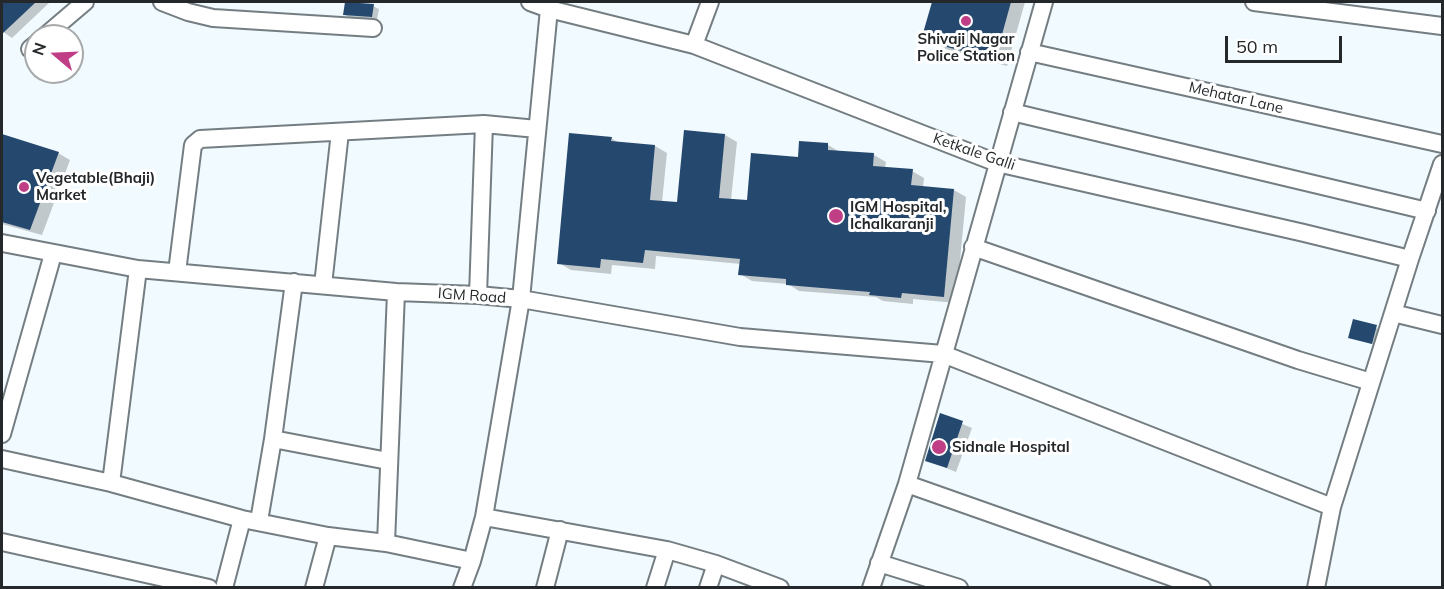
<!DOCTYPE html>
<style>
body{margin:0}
#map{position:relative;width:1444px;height:589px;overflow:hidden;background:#f1fafe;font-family:Mulish,sans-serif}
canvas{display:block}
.frame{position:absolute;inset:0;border:3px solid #24282a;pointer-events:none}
.north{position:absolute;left:24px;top:24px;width:60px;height:60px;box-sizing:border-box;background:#fff;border:2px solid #a7a9aa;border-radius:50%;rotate:289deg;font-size:16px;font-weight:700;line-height:24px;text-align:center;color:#24282a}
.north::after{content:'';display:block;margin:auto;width:21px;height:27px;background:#c03e86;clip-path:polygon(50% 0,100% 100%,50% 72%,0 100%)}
.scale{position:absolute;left:1225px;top:36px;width:117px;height:27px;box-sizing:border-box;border:3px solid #24282a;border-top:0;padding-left:8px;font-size:18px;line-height:21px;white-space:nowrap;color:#24282a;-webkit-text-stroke:4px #fff;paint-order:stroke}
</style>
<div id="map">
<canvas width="1444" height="589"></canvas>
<div class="frame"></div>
<div class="north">N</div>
<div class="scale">50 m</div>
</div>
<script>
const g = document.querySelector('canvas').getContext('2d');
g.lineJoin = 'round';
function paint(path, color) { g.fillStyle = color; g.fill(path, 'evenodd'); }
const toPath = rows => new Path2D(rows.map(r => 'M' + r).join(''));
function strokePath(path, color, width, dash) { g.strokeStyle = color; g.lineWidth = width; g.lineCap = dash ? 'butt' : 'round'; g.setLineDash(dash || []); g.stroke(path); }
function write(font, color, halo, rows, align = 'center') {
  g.font = font + ' Mulish,sans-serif'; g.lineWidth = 6; g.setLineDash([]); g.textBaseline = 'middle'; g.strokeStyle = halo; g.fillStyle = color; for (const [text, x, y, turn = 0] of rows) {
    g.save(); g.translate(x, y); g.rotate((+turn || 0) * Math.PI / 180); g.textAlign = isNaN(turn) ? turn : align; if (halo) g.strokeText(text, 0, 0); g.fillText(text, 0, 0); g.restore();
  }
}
paint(toPath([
 [2,2,50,2,12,38,2,31],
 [346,2,373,6,379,9,377,20,350,18,344,14],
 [933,2,1025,2,1007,66,935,46,923,39],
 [2,135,58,153,70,160,42,235,2,224],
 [725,135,737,142,731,200,748,202,799,159,828,145,840,152,874,155,886,162,885,168,912,171,924,178,923,187,954,190,966,197,956,303,913,299,913,304,883,301,876,297,799,291,788,284,752,281,740,274,741,264,656,256,655,269,612,265,611,274,571,270,559,263,611,138,619,143,655,146,667,153,662,202,679,204],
 [1354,321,1382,330,1378,346,1350,337],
 [941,415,972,428,956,472,926,460]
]), '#0003');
paint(toPath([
 [2,2,36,2,2,34],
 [345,2,374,4,372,17,343,15],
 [932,2,1011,2,995,60,921,40],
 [684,130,725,134,719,198,747,200,751,153,798,157,799,141,828,143,828,150,874,153,873,166,913,169,911,185,954,189,944,297,902,293,901,298,869,295,870,292,786,285,786,279,738,275,740,259,645,250,643,263,601,259,600,268,557,264,569,133,612,137,611,141,655,145,650,200,677,202],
 [2,134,59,152,30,230,2,222],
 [1353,319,1377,325,1372,344,1348,338],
 [940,413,963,421,947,468,925,461]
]), '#25486e');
const street = toPath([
 [162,2,188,12,213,18,373,28],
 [1254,2,1442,26],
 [549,9,694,45,997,163,1304,233,1410,259],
 [45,36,85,2],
 [694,45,710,2],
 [30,49,36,44],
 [1029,52,1442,144],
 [1012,112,1427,211],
 [2,243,138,269,396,292,478,295,521,299,740,337,943,354,1332,507],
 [973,247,1298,360,1371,382],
 [177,272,193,145,200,139,484,124,537,129],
 [323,285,340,132],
 [478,295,484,124],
 [1393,313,1442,325],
 [2,434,53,254],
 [273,439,388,461],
 [2,459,111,483,242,519,328,536,386,543,472,561],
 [111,483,138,269],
 [907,484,1202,588],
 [484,517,667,550,716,564,780,588],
 [259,521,273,439,294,282],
 [2,542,209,588],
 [386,543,396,292],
 [879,563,959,588],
 [224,588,242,519],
 [314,588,328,536],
 [462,588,472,561,484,517,521,299,549,9,530,2],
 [545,588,560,530],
 [655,588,667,550],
 [708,588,716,564],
 [871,588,907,484,1044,2],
 [1316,588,1332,507,1410,259,1442,164]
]);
strokePath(street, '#747e82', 20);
strokePath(street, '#fff', 16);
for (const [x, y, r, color] of [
 [966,21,6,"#c03e86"],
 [24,187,6,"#c03e86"],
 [836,216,8,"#c03e86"],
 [939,447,8,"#c03e86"]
]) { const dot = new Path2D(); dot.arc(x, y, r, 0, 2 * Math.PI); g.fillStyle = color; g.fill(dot); strokePath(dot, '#fff', 2); }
write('bold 15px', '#24282a', '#fff', [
 ["Shivaji Nagar",966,39,"center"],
 ["Police Station",966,56,"center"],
 ["Vegetable(Bhaji)",36,178],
 ["Market",36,195],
 ["IGM Hospital,",850,207],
 ["Ichalkaranji",850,224],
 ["Sidnale Hospital",952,447]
], 'left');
write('15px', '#24282a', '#fff', [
 ["Mehatar Lane",1236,98,13],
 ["Ketkale Galli",974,152,19],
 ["IGM Road",472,296,4]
]);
</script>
